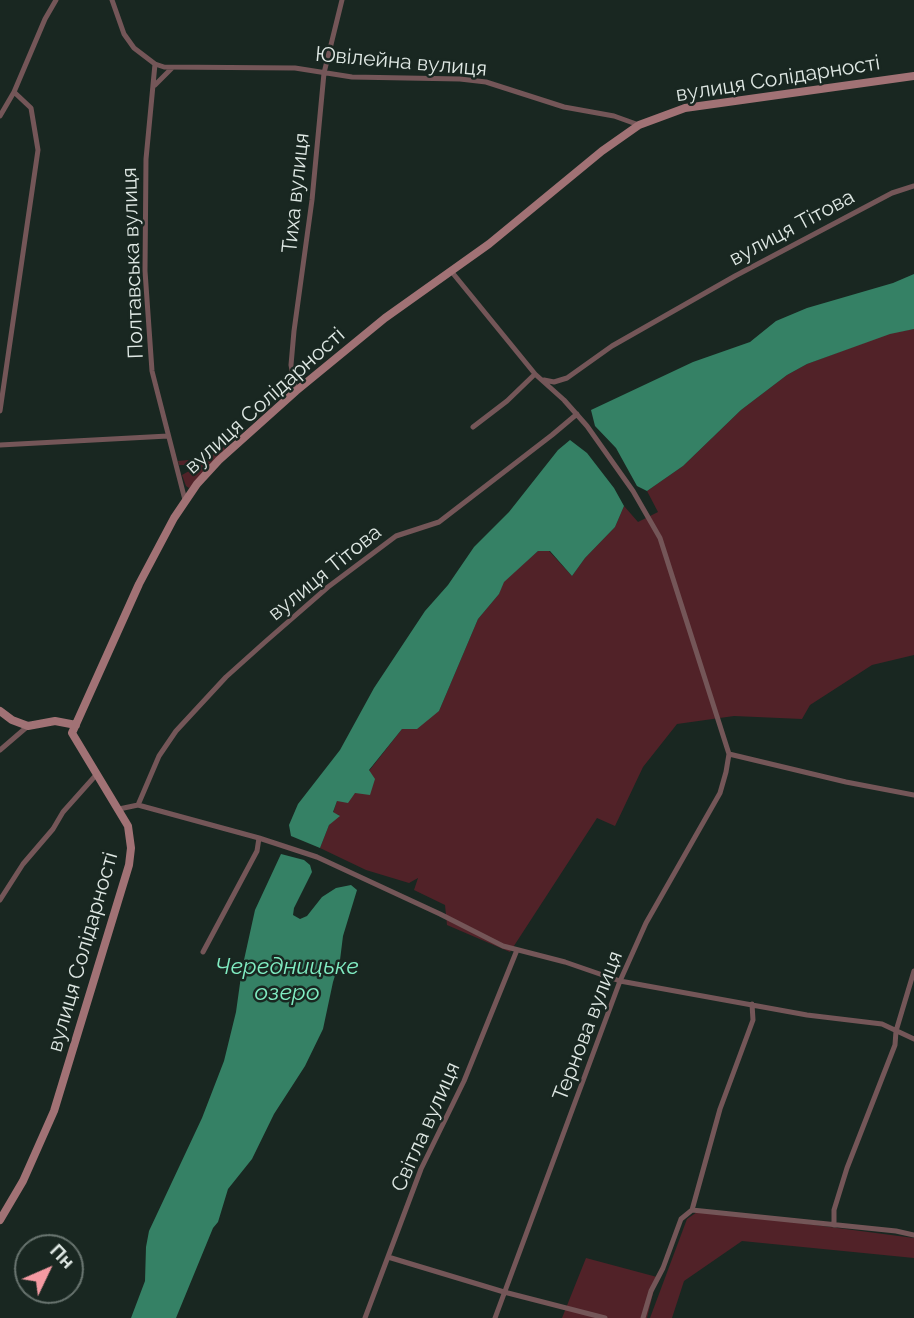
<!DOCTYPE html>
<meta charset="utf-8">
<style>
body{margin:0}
#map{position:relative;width:914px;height:1318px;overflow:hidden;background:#192721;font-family:Raleway,sans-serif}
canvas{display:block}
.north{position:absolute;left:14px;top:1234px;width:70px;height:70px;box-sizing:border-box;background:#192721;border:2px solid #68746f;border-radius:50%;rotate:46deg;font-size:19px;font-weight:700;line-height:28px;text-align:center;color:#dfe8e4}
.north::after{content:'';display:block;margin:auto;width:24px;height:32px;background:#f49aa2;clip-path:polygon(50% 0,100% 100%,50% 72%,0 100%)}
</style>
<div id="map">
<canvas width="914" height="1318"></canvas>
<div class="north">Пн</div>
</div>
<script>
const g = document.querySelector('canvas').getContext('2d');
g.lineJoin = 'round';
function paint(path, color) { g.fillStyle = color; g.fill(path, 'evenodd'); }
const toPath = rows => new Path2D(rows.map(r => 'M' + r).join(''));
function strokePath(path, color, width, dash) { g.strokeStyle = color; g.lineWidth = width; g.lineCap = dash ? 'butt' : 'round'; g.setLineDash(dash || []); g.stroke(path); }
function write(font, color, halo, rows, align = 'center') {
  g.font = font + ' Raleway,sans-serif'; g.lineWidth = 5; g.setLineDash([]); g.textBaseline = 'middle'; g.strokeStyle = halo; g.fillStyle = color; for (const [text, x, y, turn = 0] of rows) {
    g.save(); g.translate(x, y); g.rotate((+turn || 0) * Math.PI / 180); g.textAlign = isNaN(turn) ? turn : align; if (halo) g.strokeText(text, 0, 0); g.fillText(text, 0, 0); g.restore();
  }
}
paint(toPath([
 [914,329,914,655,872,665,810,705,802,719,734,716,677,724,643,767,615,826,597,818,510,952,447,925,445,905,414,890,418,878,409,883,366,870,320,848,329,825,339,815,333,813,337,801,369,771,402,729,439,711,478,619,499,594,503,582,538,551,549,551,572,576,585,558,615,527,624,506,638,522,658,512,647,491,683,466,741,410,787,375,807,364,890,333],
 [224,447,225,450,195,483,189,488,186,486,182,475,189,471,188,465,179,465,178,461,207,458],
 [700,1210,914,1238,914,1258,742,1241,684,1281,672,1318,650,1318,687,1219],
 [586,1258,657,1277,647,1318,562,1318]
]), '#512228');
paint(toPath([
 [914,274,914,329,890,334,807,364,787,375,741,410,683,466,647,491,637,486,616,448,595,426,591,410,693,362,750,342,776,321,807,308,893,283],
 [570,440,587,453,614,488,624,506,615,527,585,558,572,576,550,551,538,551,504,582,499,594,478,619,439,711,417,729,402,729,369,770,375,779,370,795,355,793,348,803,337,801,333,812,340,816,329,825,320,848,291,836,289,825,298,804,340,750,374,688,425,611,448,585,474,547,509,512,558,450],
 [281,854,304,860,310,865,312,872,294,908,293,915,300,919,307,916,322,897,336,888,351,885,357,890,343,936,340,960,333,982,323,1029,305,1066,274,1114,252,1159,228,1189,218,1222,213,1228,176,1318,131,1318,145,1281,146,1247,149,1231,202,1118,224,1061,236,1012,242,969,255,910]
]), '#358165');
strokePath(toPath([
 [112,0,124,34,134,48,155,64,164,67,295,68,352,77,460,79,486,82,564,107,614,116,639,125],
 [155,64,146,159,145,271,152,371,185,500],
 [155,85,172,68],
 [0,116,14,92,45,19,56,0],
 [451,271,535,374,564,400,587,426,633,491,660,538,729,754,726,772,720,793,646,923,620,981,495,1318],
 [544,380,554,382,567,378,612,346,735,276,892,193,914,186],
 [296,391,291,365,294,331,312,200,324,73,342,0],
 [0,411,38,150,31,108,14,92],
 [473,427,507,401,535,374],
 [0,445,168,436],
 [0,750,28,726],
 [729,754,846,782,914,795],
 [138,805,159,756,176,731,226,677,265,642,328,587,396,536,439,522,552,435,577,414],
 [119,809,138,805,259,838,317,857,440,914,503,946,565,962,620,981,807,1015,882,1024,914,1039],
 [0,900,23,864,53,829,63,812,96,775],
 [203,952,257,851,259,838],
 [692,1210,896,1231,914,1235],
 [834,1225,834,1210,847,1168,895,1045,896,1031,914,971],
 [388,1257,504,1292,605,1318],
 [365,1318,421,1169,464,1081,517,950],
 [643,1318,651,1291,663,1268,681,1219,692,1210,720,1109,753,1020,752,1004]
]), '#745658', 5);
strokePath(toPath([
 [0,711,12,720,28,726,55,721,76,725],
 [0,1220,23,1181,54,1111,129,865,131,848,128,826,72,733,139,584,174,518,197,484,219,460,296,391,385,318,489,244,602,151,639,125,685,108,914,76]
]), '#a17275', 8);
write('21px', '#dfe8e4', '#192721', [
 ["Ювілейна вулиця",401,62,5],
 ["вулиця Солідарності",778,79,-9],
 ["Тиха вулиця",296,193,-84],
 ["вулиця Тітова",792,228,-28],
 ["Полтавська вулиця",133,263,-92],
 ["вулиця Солідарності",265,401,-42],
 ["вулиця Тітова",325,573,-39],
 ["вулиця Солідарності",83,952,-74],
 ["Тернова вулиця",588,1026,-69],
 ["Світла вулиця",426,1127,-66]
]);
write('italic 23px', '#81edc3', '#192721', [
 ["Чередницьке",287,967],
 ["озеро",287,993]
]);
</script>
